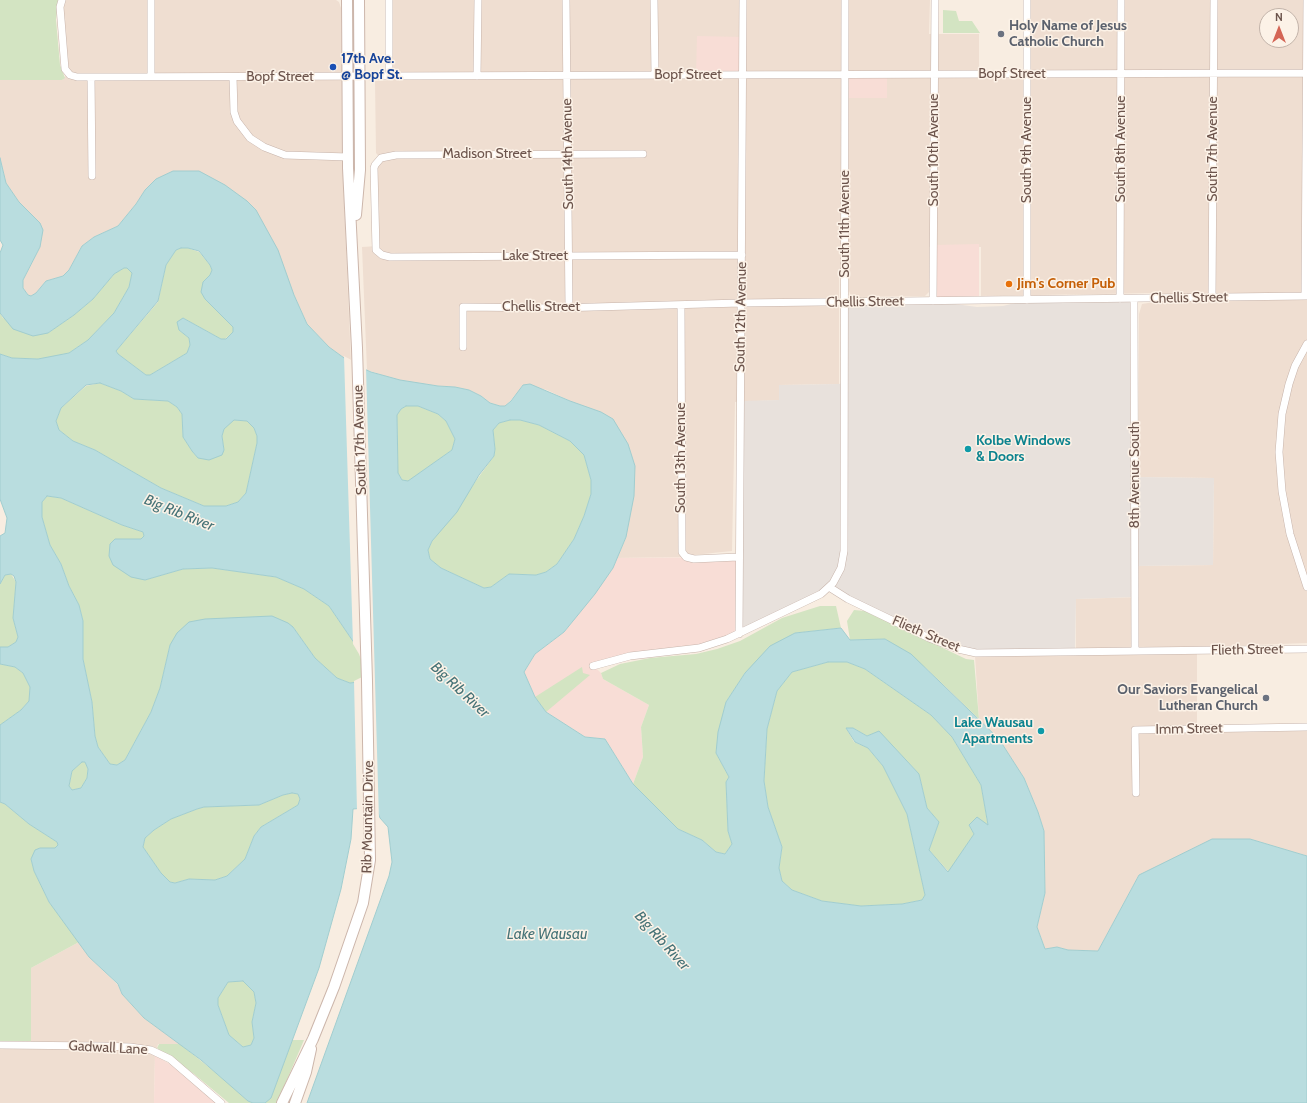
<!DOCTYPE html>
<style>
body{margin:0}
#map{position:relative;width:1307px;height:1103px;overflow:hidden;background:#f8ede1;font-family:Cabin,sans-serif}
canvas{display:block}
.north{position:absolute;left:1259px;top:8px;width:40px;height:40px;box-sizing:border-box;background:#fcf2e7;border:1px solid #c2b3a9;border-radius:50%;rotate:0deg;font-size:11px;font-weight:700;line-height:16px;text-align:center;color:#6c544c}
.north::after{content:'';display:block;margin:auto;width:14px;height:18px;background:#d46555;clip-path:polygon(50% 0,100% 100%,50% 72%,0 100%)}
</style>
<div id="map">
<canvas width="1307" height="1103"></canvas>
<div class="north">N</div>
</div>
<script>
const g = document.querySelector('canvas').getContext('2d');
g.lineJoin = 'round';
function paint(path, color) { g.fillStyle = color; g.fill(path, 'evenodd'); }
const toPath = rows => new Path2D(rows.map(r => 'M' + r).join(''));
function strokePath(path, color, width, dash) { g.strokeStyle = color; g.lineWidth = width; g.lineCap = dash ? 'butt' : 'round'; g.setLineDash(dash || []); g.stroke(path); }
function write(font, color, halo, rows, align = 'center') {
  g.font = font + ' Cabin,sans-serif'; g.lineWidth = 3; g.setLineDash([]); g.textBaseline = 'middle'; g.strokeStyle = halo; g.fillStyle = color; for (const [text, x, y, turn = 0] of rows) {
    g.save(); g.translate(x, y); g.rotate((+turn || 0) * Math.PI / 180); g.textAlign = isNaN(turn) ? turn : align; if (halo) g.strokeText(text, 0, 0); g.fillText(text, 0, 0); g.restore();
  }
}
paint(toPath([
 [66,0,336,0,339,2,341,8,344,203,351,363,329,347,307,324,294,295,145,190,136,204,118,226,94,237,82,246,69,270,63,276,46,281,36,293,31,296,28,295,23,288,23,280,40,247,19,202,6,183,0,158,0,80,62,80,70,71,68,69,62,15,64,3],
 [392,0,930,0,929,34,979,34,979,77,1031,77,1031,0,1307,0,1307,643,1197,647,1197,732,1307,731,1307,856,1250,839,1139,875,1098,951,1068,950,1057,947,1045,949,1037,927,1045,893,1044,831,1038,812,1024,778,999,739,979,719,975,656,1076,656,1076,599,1139,597,1139,566,1213,565,1214,478,1139,477,1139,314,1142,304,1154,302,1154,293,981,296,981,247,929,247,929,292,925,296,855,297,851,296,849,291,849,275,839,275,839,384,779,385,779,400,735,402,732,551,693,555,687,553,683,557,617,558,626,537,570,401,547,390,523,385,511,400,505,406,500,406,490,403,481,396,469,390,455,387,438,386,400,381,367,370,362,247,378,246,377,167,382,160,376,153,375,81,393,80],
 [1267,16,1291,16,1291,40,1267,40],
 [79,942,89,957,118,985,122,994,144,1018,180,1044,158,1044,155,1055,154,1103,0,1103,0,1047,31,1048,31,968]
]), '#efded1');
paint(toPath([
 [697,36,743,37,743,74,696,75],
 [845,74,887,74,887,98,845,98],
 [979,244,979,296,933,301,934,245],
 [738,557,739,634,710,645,644,654,594,666,601,673,603,679,649,705,641,727,643,757,633,784,605,739,585,737,546,712,535,697,524,672,535,654,564,632,613,568,617,558],
 [155,1055,171,1065,216,1103,154,1103]
]), '#f8ddd6');
paint(toPath([
 [1134,299,1135,477,1214,478,1213,565,1135,566,1135,597,1076,599,1075,651,988,653,942,642,829,587,739,634,740,401,779,400,779,385,839,384,845,382,845,302,933,301,977,307,1003,306,1027,300]
]), '#e8e1dc');
paint(toPath([
 [0,0,58,0,56,20,60,65,65,78,62,80,0,80],
 [943,10,956,11,959,21,972,21,980,33,943,33],
 [181,248,188,248,199,252,210,265,212,270,210,275,203,282,205,299,233,327,233,332,225,339,221,339,183,318,179,330,189,338,190,345,187,353,150,375,146,375,118,354,116,351,158,302,166,265,176,250],
 [124,268,127,268,132,273,129,287,114,313,88,340,69,353,53,358,38,359,12,358,0,354,0,313,3,318,48,333,74,315,93,299,114,274],
 [100,383,121,391,134,399,168,401,177,407,182,414,183,437,192,451,198,458,224,450,222,436,224,429,229,423,234,420,247,421,254,428,257,436,257,443,246,493,238,502,226,506,204,506,161,488,95,450,73,441,59,430,56,421,61,408,86,386],
 [406,406,418,406,438,414,446,421,455,439,452,450,408,482,402,480,398,473,397,415,401,409],
 [510,420,520,420,539,425,570,441,584,455,591,480,591,494,584,516,574,539,557,564,546,572,536,575,509,574,491,587,484,588,441,568,430,559,428,550,432,541,494,456,495,449,493,430,499,423],
 [47,496,61,498,122,525,143,532,144,536,141,539,115,539,145,580,183,569,212,568,276,577,304,589,329,606,335,615,361,653,364,678,358,682,350,683,337,678,315,658,293,627,170,645,160,688,151,712,125,760,117,765,110,764,98,747,95,736,92,702,83,659,83,621,79,605,69,586,61,564,50,545,42,517,42,502],
 [11,574,16,582,13,618,18,637,16,642,8,647,0,647,0,584,5,575],
 [820,606,836,606,841,628,795,633,745,673,726,702,716,753,729,777,726,782,728,831,732,844,725,854,716,852,702,840,678,829,633,784,643,757,641,727,649,705,603,679,601,673,620,664,650,658,696,654,717,649,740,641,782,618],
 [854,610,865,611,966,659,974,660,979,719,927,669,885,639,850,640,847,621],
 [828,662,847,662,865,669,931,715,952,737,981,785,988,826,969,825,974,834,949,872,929,850,939,822,927,808,919,774,879,732,867,736,853,728,846,728,854,742,868,748,883,766,907,814,925,895,922,900,902,904,861,906,822,901,792,890,782,881,779,868,782,847,768,807,764,781,767,729,777,691,792,672],
 [0,664,15,667,23,673,30,687,29,701,21,710,0,725],
 [582,667,583,673,590,675,546,712,535,697],
 [82,762,85,762,88,769,87,778,81,788,72,790,69,786,72,771],
 [292,793,298,794,300,799,298,805,261,827,254,836,245,859,227,876,215,880,189,879,175,883,170,882,161,873,143,847,145,838,154,830,171,819,197,809,204,807,259,805,283,795],
 [0,802,5,804,29,824,57,842,58,845,55,848,40,848,31,859,34,871,49,902,79,942,31,968,31,1041,0,1041],
 [243,981,254,992,256,1003,252,1022,254,1038,251,1045,243,1047,229,1035,218,1005,218,998,228,982],
 [292,1040,304,1040,277,1103,265,1103,271,1097],
 [159,1044,180,1044,226,1081,248,1101,253,1103,229,1103,194,1074,157,1048]
]), '#d3e4c2');
const water = toPath([
 [0,158,6,183,19,202,40,223,43,230,40,247,23,280,23,288,28,295,31,296,36,293,46,281,63,276,69,270,82,246,94,237,118,226,136,204,145,190,156,179,173,171,199,171,225,185,247,201,256,210,278,250,294,295,307,324,329,347,351,363,371,372,400,380,438,386,455,387,469,390,481,396,490,403,500,406,505,406,511,401,523,385,530,384,570,401,601,412,613,419,628,444,635,466,634,496,626,537,613,568,595,594,564,632,535,654,524,672,535,697,546,712,585,737,605,739,633,784,678,829,702,840,716,852,725,854,732,844,728,831,726,782,729,777,716,753,718,732,726,702,745,673,770,646,795,633,841,628,850,640,885,639,911,654,999,739,1024,778,1038,812,1044,831,1045,893,1037,927,1045,949,1057,947,1068,950,1098,951,1139,875,1212,839,1250,839,1307,856,1307,1103,307,1103,389,876,392,862,388,827,380,818,376,807,353,809,351,839,341,889,319,968,271,1098,265,1103,253,1103,248,1101,201,1060,144,1018,122,994,118,984,89,957,49,902,34,871,31,859,35,850,40,848,55,848,58,845,57,842,29,824,5,804,0,802,0,725,21,710,29,701,30,687,23,673,15,667,0,664,0,647,8,647,16,642,18,637,13,618,16,582,14,576,11,574,5,575,0,584,0,536,5,533,7,518,0,499,0,354,12,358,38,359,69,353,88,340,114,313,129,287,132,273,127,268,124,268,114,274,93,299,74,315,48,333,33,336,13,329,0,313,0,253,3,245,0,240,0,158],
 [181,248,188,248,199,251,210,265,212,270,210,275,203,282,201,292,205,299,233,327,233,332,226,339,221,339,183,318,177,322,179,330,189,338,190,345,187,353,150,375,146,375,118,354,116,351,158,301,166,265,176,250,181,248],
 [100,383,121,391,134,399,168,401,177,407,182,414,183,437,192,451,198,458,209,460,222,455,224,450,222,436,224,429,234,420,247,421,254,428,257,436,257,443,246,493,238,502,226,506,204,506,161,488,95,450,73,441,59,430,56,421,61,408,86,385,100,383],
 [406,406,418,406,438,414,446,421,455,439,452,450,408,481,402,480,398,473,397,415,401,409,406,406],
 [510,420,520,420,539,425,570,441,584,455,591,480,591,494,584,516,574,539,557,564,546,572,536,575,509,574,491,587,484,588,441,568,430,559,428,550,432,541,457,512,479,475,494,456,495,449,493,430,499,423,510,420],
 [47,496,61,498,122,525,143,532,144,536,141,539,115,539,110,544,109,556,113,565,131,577,145,580,183,569,212,568,276,577,304,589,329,606,361,653,364,678,358,682,350,683,337,678,315,658,293,627,288,623,272,616,205,619,189,622,177,633,170,645,160,688,151,712,125,760,117,765,110,764,98,747,95,736,92,702,83,659,83,621,79,605,69,586,61,564,50,545,42,517,42,502,47,496],
 [828,662,847,662,865,669,931,715,952,737,981,785,988,825,977,817,969,825,974,834,948,872,929,850,939,822,927,808,919,774,879,731,867,736,853,728,846,728,855,742,868,748,883,766,907,814,925,895,922,900,902,904,861,906,822,901,792,890,782,881,779,868,782,847,768,807,764,781,767,729,777,691,792,672,828,662],
 [82,762,85,762,88,769,87,778,81,788,72,790,69,786,72,771,82,762],
 [292,793,298,794,300,799,298,805,261,827,254,836,245,859,227,876,215,880,189,879,175,883,170,882,161,873,143,847,145,838,154,830,171,819,197,809,204,807,259,805,283,795,292,793],
 [243,981,254,992,256,1003,252,1022,254,1038,251,1045,243,1047,229,1035,218,1005,218,998,228,982,243,981]
]);
paint(water, '#b9dddf');
strokePath(water, '#a1cdcf', 1);
paint(toPath([
 [344,356,366,368,379,820,374,809,357,811,354,681,362,677,364,668,359,654,353,644]
]), '#f8ede1');
const street = toPath([
 [62,0,60,7,65,69,70,75,77,77,1307,73],
 [151,0,151,77],
 [389,0,389,76],
 [566,0,569,308],
 [654,0,655,75],
 [477,76,478,0],
 [91,77,92,176],
 [233,77,234,112,237,121,250,138,264,147,285,155,348,157],
 [643,154,396,155,381,158,375,165,374,168,376,250,382,255,390,257,742,255],
 [1305,296,1307,0],
 [1212,298,1214,0],
 [1120,299,1121,0],
 [1134,299,1135,651],
 [1027,300,1027,0],
 [933,301,935,0],
 [681,305,682,552,686,557,694,559,738,557],
 [1307,344,1295,366,1289,384,1282,414,1279,452,1282,491,1290,534,1307,587],
 [463,347,463,307,557,308,741,303,1307,296],
 [829,587,848,599,929,638,958,649,976,653,1307,649],
 [739,634,743,0],
 [593,666,630,656,699,648,727,639,821,594,833,583,841,568,844,551,845,0],
 [1136,793,1135,730,1307,727],
 [0,1045,101,1046,130,1047,151,1050,170,1059,221,1103]
]);
const secondary = toPath([
 [356,215,360,170,359,0],
 [282,1103,313,1039,334,987,363,903,370,860,367,681,357,348,348,168,347,0],
 [295,1103,306,1072,311,1049]
]);
strokePath(street, '#c7b4ab', 8);
strokePath(secondary, '#ccb6ab', 12);
strokePath(street, '#fff', 7);
strokePath(secondary, '#fff', 10);
for (const [x, y, r, color] of [
 [1001,34,4,"#6b7280"],
 [333,67,4,"#1a4fb4"],
 [1009,284,4,"#e8710a"],
 [968,449,4,"#0f9aa8"],
 [1266,698,4,"#6b7280"],
 [1041,731,4,"#0f9aa8"]
]) { const dot = new Path2D(); dot.arc(x, y, r, 0, 2 * Math.PI); g.fillStyle = color; g.fill(dot); strokePath(dot, '#fcf2e7', 1.5); }
write('bold 14px', '#5b616d', '#fcf2e7', [
 ["Holy Name of Jesus",1009,26],
 ["Catholic Church",1009,42],
 ["Our Saviors Evangelical",1258,690,"right"],
 ["Lutheran Church",1258,706,"right"]
], 'left');
write('bold 14px', '#164399', '#fcf2e7', [
 ["17th Ave.",341,59],
 ["@ Bopf St.",341,75]
], 'left');
write('14px', '#6c544c', '#fcf2e7', [
 ["Bopf Street",1012,74],
 ["Bopf Street",688,75],
 ["Bopf Street",280,77],
 ["South 8th Avenue",1121,149,-90],
 ["South 7th Avenue",1213,149,-90],
 ["South 10th Avenue",934,150,-90],
 ["South 9th Avenue",1027,150,-90],
 ["Madison Street",487,154],
 ["South 14th Avenue",568,154,-91],
 ["South 11th Avenue",845,224,-90],
 ["Lake Street",535,256],
 ["Chellis Street",1189,298,-1],
 ["Chellis Street",865,302,-1],
 ["Chellis Street",541,307],
 ["South 12th Avenue",741,317,-89],
 ["South 17th Avenue",360,440,-92],
 ["South 13th Avenue",681,458,-90],
 ["8th Avenue South",1135,475,-90],
 ["Flieth Street",926,634,23],
 ["Flieth Street",1247,650,-1],
 ["Imm Street",1189,729,-1],
 ["Rib Mountain Drive",368,817,-89],
 ["Gadwall Lane",108,1048,3]
]);
write('bold 14px', '#c56008', '#fcf2e7', [
 ["Jim's Corner Pub",1017,284]
], 'left');
write('bold 14px', '#0d838f', '#fcf2e7', [
 ["Kolbe Windows",976,441],
 ["& Doors",976,457],
 ["Lake Wausau",1033,723,"right"],
 ["Apartments",1033,739,"right"]
], 'left');
write('italic 15px', '#467377', '#fcf2e7', [
 ["Big Rib River",179,513,22],
 ["Big Rib River",460,690,43],
 ["Lake Wausau",547,935],
 ["Big Rib River",662,941,48]
]);
</script>
